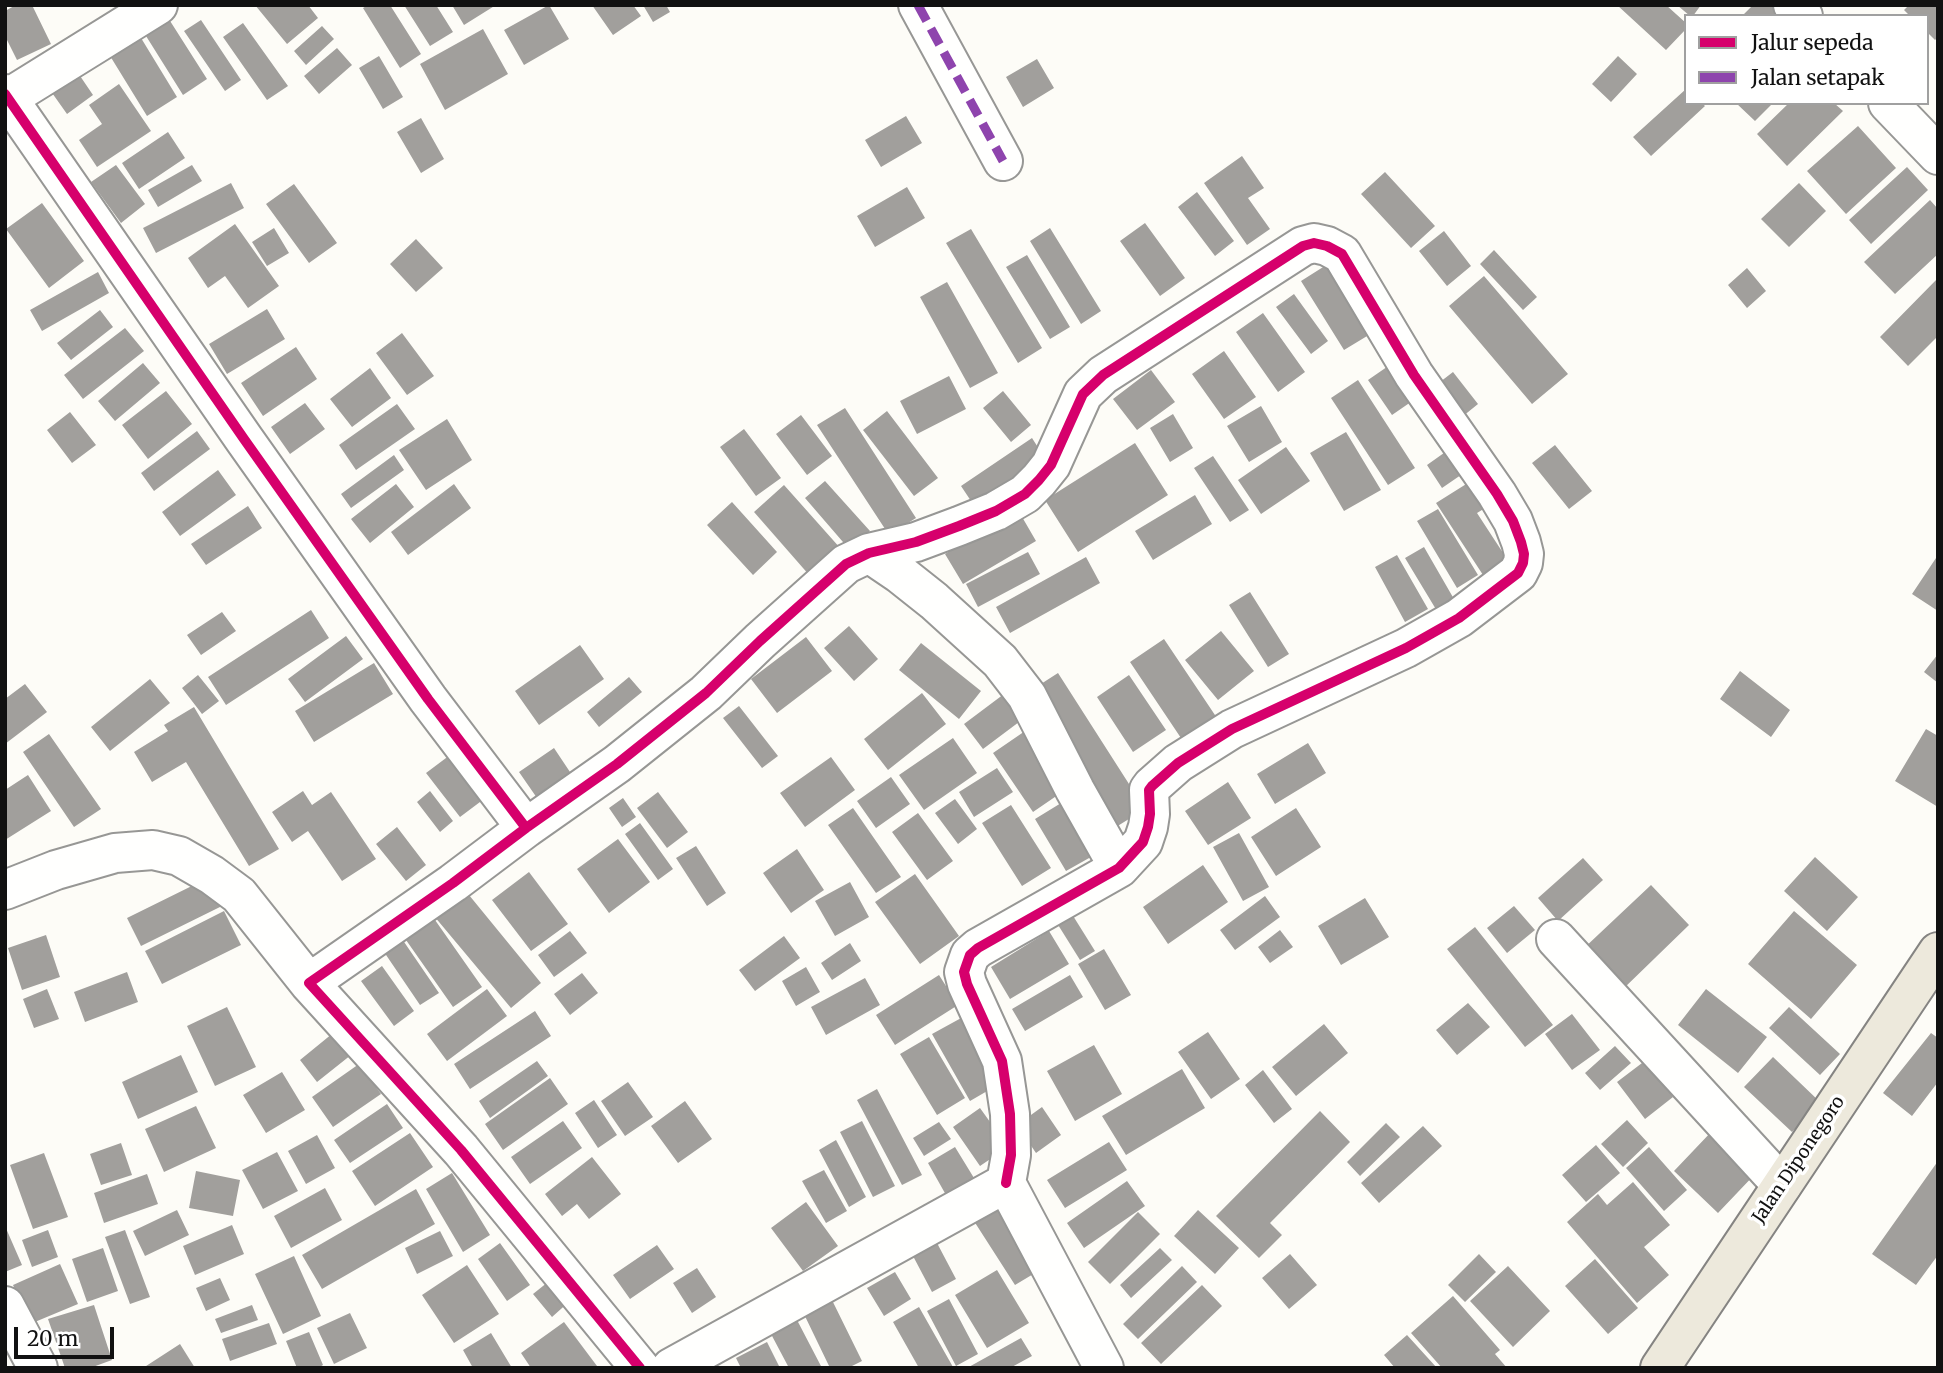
<!DOCTYPE html>
<style>
body{margin:0}
#map{position:relative;width:1943px;height:1373px;overflow:hidden;background:#fdfcf7;font-family:Merriweather,serif}
canvas{display:block}
.frame{position:absolute;inset:0;border:7px solid #111;pointer-events:none}
.legend{position:absolute;left:1684px;top:14px;width:245px;height:91px;box-sizing:border-box;background:#fff;border:2px solid #a0a0a0;margin:0;padding:9px 12px;list-style:none;font-size:21px;color:#111}
.legend li{display:flex;align-items:center;gap:14px;height:35px}
.legend b{width:35px;border:2px solid #a0a0a0}
.scale{position:absolute;left:14px;top:1327px;width:100px;height:32px;box-sizing:border-box;border:4px solid #111;border-top:0;padding-left:9px;font-size:21px;line-height:24px;white-space:nowrap;color:#111;-webkit-text-stroke:5px #fff;paint-order:stroke}
</style>
<div id="map">
<canvas width="1943" height="1373"></canvas>
<div class="frame"></div>
<ul class="legend">
<li><b style="height:9px;background:#d6006c"></b>Jalur sepeda</li>
<li><b style="height:9px;background:#8e44ad"></b>Jalan setapak</li>
</ul>
<div class="scale">20 m</div>
</div>
<script>
const g = document.querySelector('canvas').getContext('2d');
g.lineJoin = 'round';
function paint(path, color) { g.fillStyle = color; g.fill(path, 'evenodd'); }
const toPath = rows => new Path2D(rows.map(r => 'M' + r).join(''));
function strokePath(path, color, width, dash) { g.strokeStyle = color; g.lineWidth = width; g.lineCap = dash ? 'butt' : 'round'; g.setLineDash(dash || []); g.stroke(path); }
function write(font, color, halo, rows, align = 'center') {
  g.font = font + ' Merriweather,serif'; g.lineWidth = 7; g.setLineDash([]); g.textBaseline = 'middle'; g.strokeStyle = halo; g.fillStyle = color; for (const [text, x, y, turn = 0] of rows) {
    g.save(); g.translate(x, y); g.rotate((+turn || 0) * Math.PI / 180); g.textAlign = isNaN(turn) ? turn : align; if (halo) g.strokeText(text, 0, 0); g.fillText(text, 0, 0); g.restore();
  }
}
paint(toPath([
 [16,5,32,5,51,44,17,60,5,36,5,11],
 [255,5,308,5,318,18,287,44],
 [368,5,390,5,421,54,400,68,363,8],
 [404,5,436,5,453,32,430,46],
 [452,5,496,5,464,25],
 [549,5,569,39,524,65,504,30],
 [592,5,633,5,641,16,613,35],
 [643,5,666,5,670,12,653,22],
 [1617,5,1666,5,1686,23,1686,29,1666,50],
 [1677,5,1701,5,1693,16,1690,16],
 [1753,5,1775,5,1782,16,1742,16],
 [1909,5,1938,5,1938,37,1935,40,1927,32,1927,16,1910,16,1904,10],
 [165,13,207,79,183,95,141,28],
 [201,20,241,80,225,91,184,31],
 [243,23,288,86,267,100,223,37],
 [322,26,334,39,306,65,294,51],
 [483,29,508,74,445,110,420,64],
 [138,33,177,97,147,116,107,51],
 [337,48,352,65,319,94,304,76],
 [379,56,403,97,383,109,359,68],
 [1618,56,1637,74,1611,102,1592,84],
 [1037,59,1054,88,1023,107,1006,77],
 [76,70,93,95,67,114,50,90],
 [119,84,151,131,97,167,79,140,102,124,89,105],
 [1686,89,1686,103,1702,103,1705,106,1651,156,1633,137],
 [1736,103,1773,103,1755,121],
 [1789,103,1834,103,1843,111,1787,166,1757,134],
 [906,116,922,143,881,167,865,140],
 [421,118,444,159,421,173,397,132],
 [1858,126,1896,168,1846,214,1807,171],
 [168,132,185,158,139,189,122,163],
 [1242,156,1264,188,1248,198,1270,229,1247,245,1204,183],
 [116,165,145,204,121,223,91,182],
 [192,165,202,181,158,207,148,190],
 [1907,167,1928,190,1871,244,1849,220],
 [1385,172,1435,226,1411,248,1361,194],
 [231,183,244,208,156,253,143,228],
 [1799,183,1826,211,1789,247,1761,219],
 [294,184,337,243,309,263,266,204],
 [907,187,925,218,875,247,857,216],
 [1197,192,1234,241,1215,256,1178,207],
 [1930,200,1938,209,1938,254,1895,294,1864,262],
 [42,203,84,261,49,288,6,229],
 [1145,223,1185,278,1160,296,1120,241],
 [235,224,279,286,248,308,225,276,208,288,188,258],
 [274,228,289,253,267,266,252,242],
 [1050,228,1101,311,1081,324,1030,241],
 [971,229,1042,348,1018,363,946,243],
 [1444,231,1471,266,1447,286,1419,251],
 [416,239,443,268,416,292,390,264],
 [1494,250,1537,297,1523,310,1480,264],
 [1027,255,1070,327,1050,339,1006,267],
 [1339,257,1382,327,1344,350,1301,281],
 [1747,268,1766,291,1747,308,1728,285],
 [98,272,109,293,42,331,30,310],
 [1484,276,1568,374,1532,404,1449,306],
 [1938,278,1938,336,1908,366,1880,337],
 [947,282,998,373,970,388,920,297],
 [1294,294,1328,341,1311,354,1276,307],
 [267,309,285,339,227,374,209,344],
 [100,310,113,327,71,360,57,343],
 [1263,313,1305,372,1278,392,1236,332],
 [125,328,144,351,83,399,64,375],
 [402,333,434,376,407,395,376,353],
 [296,347,317,379,263,416,241,383],
 [1224,351,1256,397,1224,419,1192,374],
 [1397,360,1421,395,1392,415,1368,380],
 [143,363,160,383,115,421,98,401],
 [370,368,391,398,352,427,330,399],
 [1151,370,1175,402,1137,430,1113,399],
 [1453,372,1478,404,1452,425,1427,392],
 [949,376,966,409,917,434,900,401],
 [1358,380,1415,468,1388,485,1331,398],
 [166,391,192,424,148,459,122,425],
 [1003,391,1031,425,1011,442,983,408],
 [305,403,325,429,290,454,271,427],
 [397,404,415,429,356,470,339,445],
 [1261,406,1282,442,1249,462,1227,426],
 [845,408,916,518,889,535,817,425],
 [887,411,938,478,914,496,863,430],
 [70,412,96,445,72,463,47,430],
 [1173,414,1193,448,1170,462,1150,428],
 [801,415,832,456,807,475,776,434],
 [447,419,472,460,426,490,399,450],
 [744,429,781,478,756,496,720,447],
 [197,431,210,449,154,491,141,473],
 [1346,432,1381,490,1344,511,1310,453],
 [1032,438,1048,463,977,510,961,486],
 [1135,443,1168,495,1078,552,1045,500],
 [1458,443,1474,466,1442,488,1427,465],
 [1555,445,1592,491,1569,509,1532,463],
 [1286,447,1310,481,1261,514,1238,480],
 [394,455,404,470,351,508,341,494],
 [1213,456,1249,510,1230,522,1194,468],
 [218,470,236,495,180,536,162,512],
 [1479,476,1495,502,1477,513,1507,559,1483,575,1436,503],
 [825,481,870,531,849,549,805,498],
 [396,484,414,507,370,543,351,519],
 [454,484,471,508,408,555,391,532],
 [784,485,841,549,810,576,754,512],
 [1195,495,1212,524,1153,560,1135,531],
 [732,502,777,552,753,575,707,525],
 [248,506,262,528,206,565,191,544],
 [1438,509,1478,575,1457,588,1417,521],
 [1018,510,1036,541,963,584,945,554],
 [1424,547,1458,606,1440,616,1405,558],
 [1028,552,1040,574,978,607,966,584],
 [1397,555,1428,609,1405,622,1375,567],
 [1938,555,1938,611,1912,594],
 [1086,557,1100,583,1010,633,996,607],
 [1250,592,1289,654,1268,667,1229,605],
 [311,610,329,638,226,705,208,677],
 [222,612,236,631,201,655,187,635],
 [849,626,878,659,854,681,824,648],
 [1221,631,1254,671,1218,700,1185,660],
 [346,636,363,659,305,702,288,679],
 [806,637,832,671,777,713,751,679],
 [1164,639,1221,724,1187,747,1130,662],
 [921,643,981,691,959,719,899,670],
 [580,645,604,679,539,725,515,691],
 [1938,654,1938,683,1924,672],
 [374,663,393,694,314,742,295,711],
 [1740,671,1790,710,1771,737,1720,699],
 [1058,673,1145,809,1116,827,1030,691],
 [198,675,219,701,202,714,182,688],
 [1129,675,1166,730,1133,752,1097,697],
 [629,677,642,692,599,727,587,712],
 [150,679,170,703,110,751,91,727],
 [25,684,47,712,5,744,5,699],
 [1012,688,1031,713,983,749,964,724],
 [922,693,946,724,888,770,864,739],
 [739,706,778,756,762,768,723,718],
 [194,707,279,849,249,866,186,762,152,782,134,752,168,731,164,725],
 [1028,729,1068,788,1033,812,993,753],
 [1926,729,1938,736,1938,807,1895,781],
 [49,734,101,809,74,827,23,752],
 [953,738,977,773,924,810,899,775],
 [1308,743,1326,773,1275,804,1257,774],
 [554,748,572,775,537,798,519,772],
 [454,752,488,796,460,817,426,773],
 [831,757,855,790,805,827,780,793],
 [997,768,1013,792,974,817,959,792],
 [28,775,51,811,5,840,5,790],
 [891,777,910,804,876,828,857,801],
 [1228,782,1251,818,1208,845,1185,811],
 [303,791,312,805,331,792,376,859,342,881,308,831,292,842,272,812],
 [430,791,453,821,440,832,417,802],
 [658,792,688,832,667,848,637,808],
 [623,798,636,817,622,827,609,808],
 [955,799,977,829,958,844,935,813],
 [1066,800,1098,853,1066,871,1035,819],
 [1011,805,1051,868,1022,886,982,823],
 [853,808,901,877,876,893,828,825],
 [1296,808,1321,847,1276,876,1251,837],
 [918,813,953,861,927,880,892,832],
 [640,823,673,869,658,880,625,834],
 [397,827,426,865,406,881,376,844],
 [1239,833,1269,887,1243,901,1213,847],
 [618,839,650,882,609,913,577,869],
 [696,846,726,893,707,906,676,858],
 [797,849,824,890,791,913,763,873],
 [1815,857,1858,897,1827,931,1784,891],
 [1583,858,1603,880,1558,921,1538,898],
 [1203,865,1228,902,1168,944,1143,907],
 [529,872,568,924,531,951,492,900],
 [915,874,959,936,920,964,875,902],
 [208,878,222,906,141,946,127,918],
 [850,882,869,917,835,936,815,901],
 [460,884,541,983,511,1008,429,910],
 [1651,885,1689,925,1621,991,1582,950],
 [1265,896,1280,917,1235,950,1220,930],
 [1365,898,1389,937,1341,965,1318,926],
 [1065,903,1095,951,1080,960,1050,912],
 [1514,906,1535,930,1507,953,1487,928],
 [428,910,482,987,453,1007,399,930],
 [224,911,241,945,162,984,145,951],
 [1794,911,1857,965,1811,1019,1748,964],
 [1475,927,1553,1025,1525,1047,1447,949],
 [1280,930,1293,947,1270,963,1258,947],
 [570,931,587,953,554,977,538,955],
 [1049,931,1069,964,1010,999,991,967],
 [46,935,60,977,22,990,8,948],
 [400,936,439,993,420,1005,382,949],
 [784,936,800,958,755,991,739,970],
 [850,943,861,961,832,980,821,963],
 [1104,949,1131,995,1105,1010,1078,964],
 [382,966,414,1011,394,1026,361,981],
 [806,967,820,992,796,1006,782,981],
 [127,972,138,1002,85,1022,74,992],
 [582,973,598,993,570,1015,554,994],
 [939,975,958,1005,895,1045,876,1015],
 [1070,975,1083,997,1025,1031,1012,1009],
 [865,978,880,1005,826,1035,811,1007],
 [47,989,59,1019,34,1028,23,999],
 [487,989,507,1016,447,1061,427,1034],
 [1706,989,1767,1037,1738,1073,1678,1025],
 [1468,1003,1490,1027,1457,1055,1436,1030],
 [227,1007,256,1067,215,1086,187,1026],
 [1789,1007,1840,1054,1820,1075,1769,1028],
 [535,1011,551,1036,470,1089,454,1064],
 [1572,1014,1600,1050,1572,1070,1545,1034],
 [963,1017,1001,1083,970,1101,932,1034],
 [1324,1024,1348,1053,1296,1096,1272,1067],
 [338,1029,356,1051,317,1082,300,1060],
 [1208,1032,1240,1079,1211,1099,1178,1052],
 [1931,1033,1938,1038,1938,1082,1912,1116,1883,1093],
 [929,1037,965,1098,937,1115,900,1054],
 [1094,1045,1122,1094,1075,1121,1047,1071],
 [1615,1046,1631,1063,1600,1090,1585,1073],
 [181,1055,198,1092,138,1119,122,1082],
 [1773,1057,1820,1102,1792,1132,1744,1087],
 [1646,1060,1673,1097,1645,1119,1617,1082],
 [537,1061,548,1076,490,1118,479,1101],
 [359,1064,381,1094,333,1127,312,1097],
 [1182,1069,1205,1108,1126,1155,1102,1116],
 [1263,1070,1292,1109,1274,1123,1245,1085],
 [282,1072,305,1110,266,1133,243,1095],
 [550,1078,568,1104,503,1150,485,1124],
 [628,1082,653,1117,625,1136,601,1101],
 [877,1089,922,1175,902,1185,857,1100],
 [594,1100,617,1135,598,1148,575,1113],
 [685,1101,712,1139,678,1163,651,1126],
 [387,1104,403,1128,350,1163,334,1140],
 [196,1106,216,1148,164,1172,145,1129],
 [1042,1107,1061,1135,1036,1153,1017,1125],
 [980,1108,1008,1147,980,1166,953,1127],
 [1320,1111,1350,1142,1270,1223,1282,1235,1259,1258,1216,1216],
 [1627,1120,1648,1143,1623,1167,1601,1144],
 [563,1121,582,1148,530,1184,511,1157],
 [862,1121,895,1186,873,1197,840,1132],
 [939,1122,951,1139,924,1156,913,1138],
 [1386,1123,1400,1137,1360,1176,1347,1162],
 [1423,1126,1442,1146,1379,1203,1361,1183],
 [1713,1130,1757,1172,1718,1213,1674,1171],
 [410,1133,433,1167,375,1206,352,1171],
 [317,1135,335,1168,306,1184,288,1151],
 [836,1140,866,1197,849,1207,819,1150],
 [1109,1142,1127,1170,1065,1208,1047,1180],
 [121,1143,132,1175,101,1185,90,1154],
 [1596,1145,1620,1173,1586,1202,1562,1175],
 [955,1147,974,1178,946,1195,928,1163],
 [1649,1147,1687,1190,1664,1211,1626,1168],
 [277,1152,298,1191,263,1209,242,1170],
 [44,1153,68,1217,33,1229,10,1165],
 [592,1157,621,1194,589,1219,577,1204,562,1216,545,1194],
 [1938,1161,1938,1255,1916,1285,1872,1254],
 [824,1170,847,1211,826,1223,802,1181],
 [196,1171,240,1180,233,1216,189,1208],
 [452,1173,490,1235,463,1252,426,1189],
 [147,1174,158,1204,104,1223,94,1193],
 [1127,1181,1145,1206,1084,1248,1067,1223],
 [1633,1182,1670,1225,1644,1247,1669,1275,1637,1303,1567,1222,1598,1194,1607,1205],
 [325,1188,342,1220,291,1248,274,1216],
 [416,1189,435,1224,322,1289,302,1255],
 [1003,1200,1045,1267,1015,1285,972,1218],
 [806,1202,838,1246,803,1271,771,1228],
 [177,1210,189,1235,145,1256,133,1231],
 [1198,1210,1239,1248,1215,1274,1174,1236],
 [1138,1212,1160,1234,1110,1284,1088,1262],
 [232,1225,244,1254,195,1275,183,1246],
 [5,1226,22,1265,5,1272],
 [48,1230,58,1257,32,1267,22,1240],
 [125,1230,150,1297,130,1304,105,1237],
 [440,1231,453,1256,417,1274,405,1248],
 [500,1243,530,1285,507,1301,478,1259],
 [937,1243,956,1279,932,1292,913,1256],
 [657,1245,674,1269,630,1299,613,1275],
 [103,1248,118,1291,87,1302,72,1259],
 [1160,1248,1172,1260,1131,1298,1120,1285],
 [1290,1254,1317,1285,1289,1309,1262,1278],
 [1479,1254,1496,1272,1465,1302,1448,1285],
 [294,1256,321,1316,283,1334,255,1274],
 [1595,1259,1638,1308,1608,1334,1565,1286],
 [60,1264,78,1304,30,1324,13,1285],
 [467,1265,499,1314,454,1343,422,1295],
 [1182,1266,1197,1282,1138,1339,1123,1324],
 [1508,1266,1550,1311,1513,1347,1470,1301],
 [697,1268,716,1297,692,1313,673,1283],
 [997,1270,1029,1323,987,1348,955,1295],
 [895,1272,911,1299,884,1316,867,1288],
 [220,1278,230,1300,206,1311,196,1288],
 [553,1278,571,1300,552,1317,533,1294],
 [1202,1285,1222,1306,1161,1364,1141,1343],
 [830,1296,862,1361,848,1368,830,1368,802,1310],
 [1453,1296,1500,1350,1495,1354,1507,1368,1442,1368,1411,1333],
 [949,1299,978,1354,956,1366,927,1311],
 [94,1305,112,1360,90,1368,65,1368,48,1319],
 [252,1305,258,1320,221,1333,215,1319],
 [919,1307,953,1367,951,1368,919,1368,893,1322],
 [350,1313,367,1348,334,1364,317,1328],
 [797,1320,822,1368,789,1368,771,1334],
 [564,1322,597,1366,595,1368,531,1368,521,1353],
 [269,1323,277,1344,230,1361,222,1339],
 [309,1332,323,1365,318,1368,297,1368,286,1341],
 [491,1333,512,1368,473,1368,463,1350],
 [1407,1335,1437,1368,1395,1368,1384,1355],
 [1021,1338,1032,1356,1010,1368,967,1368],
 [767,1342,780,1368,741,1368,736,1358],
 [180,1344,195,1368,143,1368]
]), '#a19f9c');
const minor = toPath([
 [918,5,1003,161],
 [1793,5,1803,16],
 [5,94,244,439,428,699,526,828,453,883,309,983,461,1150,640,1368],
 [5,100,158,5],
 [1888,103,1938,155],
 [869,553,900,574,934,601,1000,661,1027,696,1075,790,1119,868],
 [526,828,617,764,706,693,760,641,846,564,869,553,916,542,959,526,996,511,1025,494,1039,480,1051,465,1083,394,1103,375,1303,246,1314,243,1327,246,1342,254,1414,375,1497,494,1513,521,1521,542,1524,554,1523,563,1518,573,1459,618,1406,648,1232,729,1178,763,1152,786,1149,790,1150,814,1148,827,1143,842,1119,868,978,948,970,955,964,972,967,984,1002,1061,1010,1114,1011,1155,1006,1183],
 [5,890,56,870,115,853,153,850,179,856,212,875,239,895,309,983],
 [1556,939,1782,1185],
 [5,1306,38,1368],
 [671,1368,1006,1183,1104,1368]
]);
const major = toPath([
 [1660,1368,1938,952]
]);
strokePath(minor, '#979795', 42);
strokePath(major, '#858482', 42);
strokePath(minor, '#fffffe', 38);
strokePath(major, '#ede9dc', 38);
strokePath(toPath([
 [918,5,1003,161]
]), '#8e44ad', 9, [18, 9]);
strokePath(toPath([
 [5,94,244,439,428,699,526,828,453,883,309,983,461,1150,640,1368],
 [526,828,617,764,706,693,760,641,846,564,869,553,916,542,959,526,996,511,1025,494,1039,480,1051,465,1083,394,1103,375,1303,246,1314,243,1327,246,1342,254,1414,375,1497,494,1513,521,1521,542,1524,554,1523,563,1518,573,1459,618,1406,648,1232,729,1178,763,1152,786,1149,790,1150,814,1148,827,1143,842,1119,868,978,948,970,955,964,972,967,984,1002,1061,1010,1114,1011,1155,1006,1183]
]), '#d6006c', 10);
write('18px', '#111', '#fff', [
 ["Jalan Diponegoro",1799,1160,-56]
]);
</script>
